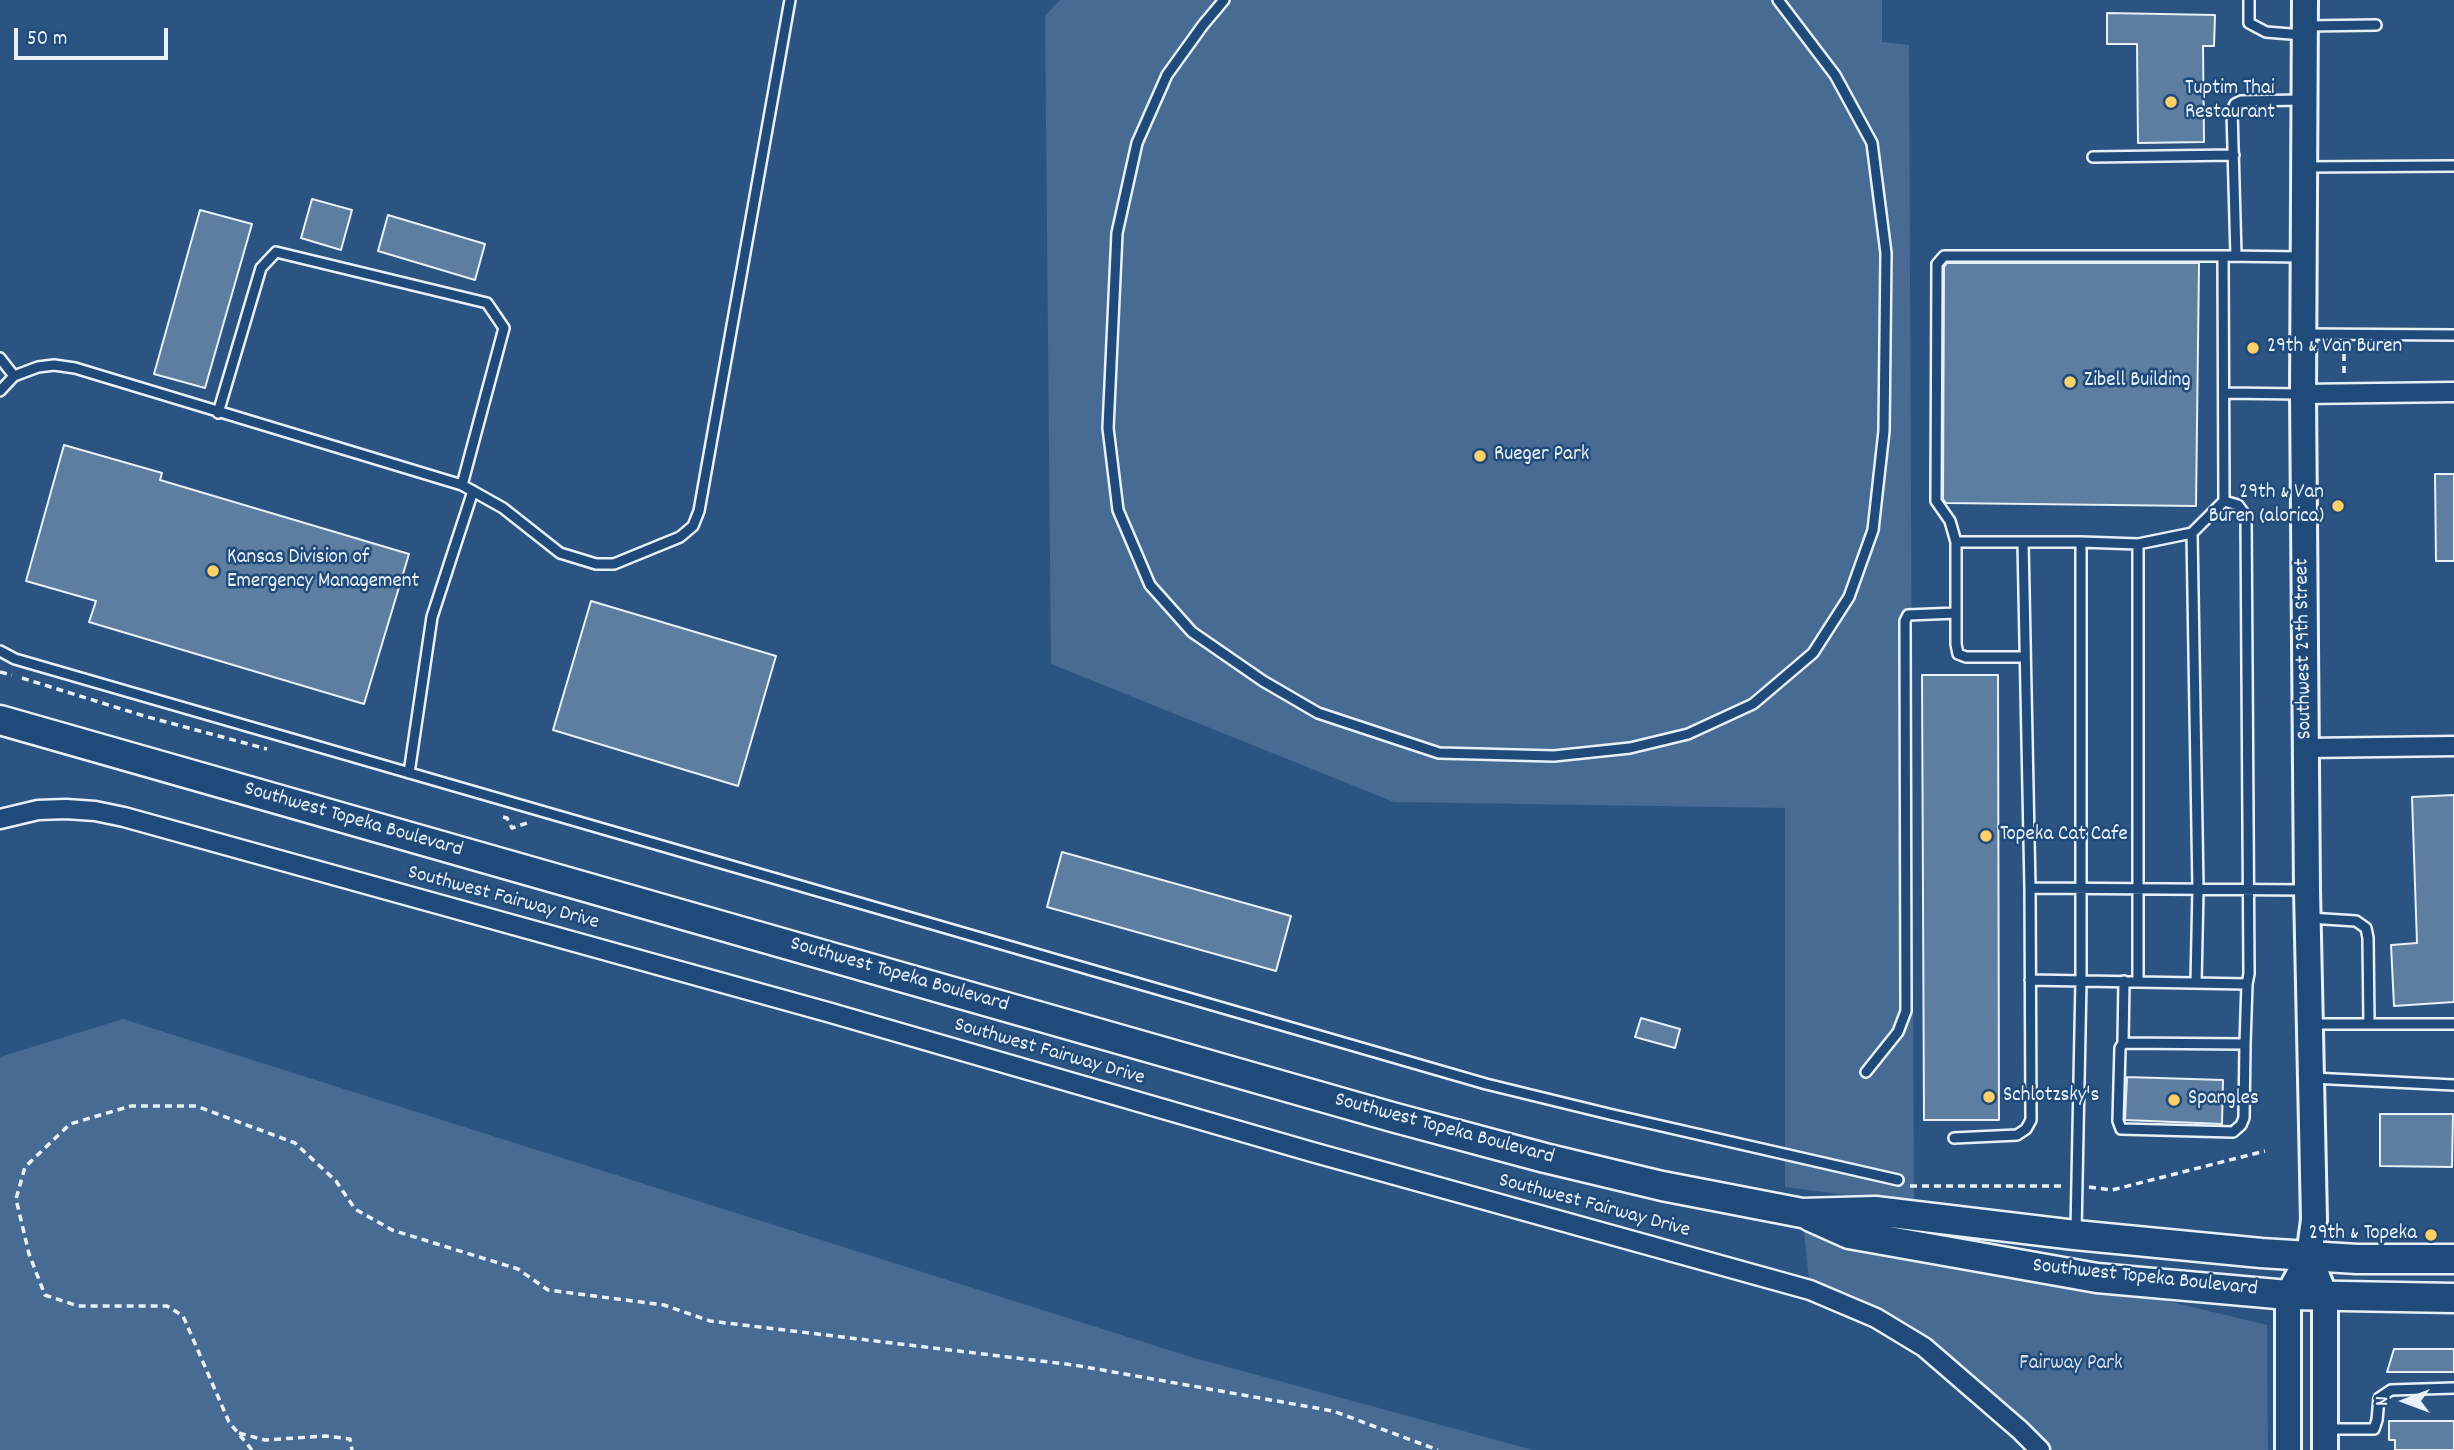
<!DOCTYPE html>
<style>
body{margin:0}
#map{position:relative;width:2454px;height:1450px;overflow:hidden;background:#2b5482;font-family:Dekko,sans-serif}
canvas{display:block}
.north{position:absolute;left:2370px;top:1366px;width:70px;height:70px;-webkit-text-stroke:5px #1f4a7a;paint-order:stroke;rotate:270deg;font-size:19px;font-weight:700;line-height:28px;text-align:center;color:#e8f1f8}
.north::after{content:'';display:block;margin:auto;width:24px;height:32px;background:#e8f1f8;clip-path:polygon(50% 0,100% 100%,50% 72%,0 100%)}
.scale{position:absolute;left:14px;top:28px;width:154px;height:32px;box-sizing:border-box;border:4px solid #e8f1f8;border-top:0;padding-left:9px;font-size:21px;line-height:24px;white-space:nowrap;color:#e8f1f8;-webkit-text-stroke:5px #1f4a7a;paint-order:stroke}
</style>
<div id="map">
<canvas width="2454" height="1450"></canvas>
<div class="north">N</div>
<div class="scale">50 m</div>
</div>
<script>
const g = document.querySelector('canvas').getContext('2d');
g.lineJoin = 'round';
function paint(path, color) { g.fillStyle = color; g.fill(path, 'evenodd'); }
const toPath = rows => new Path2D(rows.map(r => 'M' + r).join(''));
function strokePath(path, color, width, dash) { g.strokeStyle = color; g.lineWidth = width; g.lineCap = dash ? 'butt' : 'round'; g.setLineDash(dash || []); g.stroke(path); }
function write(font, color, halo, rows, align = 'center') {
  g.font = font + ' Dekko,sans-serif'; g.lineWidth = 5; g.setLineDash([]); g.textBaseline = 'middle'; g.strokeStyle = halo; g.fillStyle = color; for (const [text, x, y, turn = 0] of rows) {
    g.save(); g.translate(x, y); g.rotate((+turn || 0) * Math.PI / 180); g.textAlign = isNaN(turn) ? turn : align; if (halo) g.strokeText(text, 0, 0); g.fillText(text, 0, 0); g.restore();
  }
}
paint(toPath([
 [1060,0,1882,0,1882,42,1909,45,1914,1204,1785,1187,1785,808,1394,802,1051,664,1045,16],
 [123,1019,1191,1357,1533,1450,0,1450,0,1057],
 [1802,1213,2267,1325,2268,1450,2037,1450,1924,1347,1810,1290]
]), '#476b93');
const building = toPath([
 [2107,13,2215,15,2214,46,2203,46,2204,142,2138,143,2137,44,2107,44,2107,13],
 [312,199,352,210,341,250,301,238,312,199],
 [200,210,252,224,205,388,154,374,200,210],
 [388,215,485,244,475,280,378,251,388,215],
 [1947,263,2199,263,2196,506,1946,503,1943,499,1944,267,1947,263],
 [64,445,162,473,160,480,409,554,364,704,89,622,96,601,26,581,64,445],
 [2435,474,2454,474,2454,561,2436,561,2435,474],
 [591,601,776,656,738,786,553,730,591,601],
 [1922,675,1998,675,1999,1120,1924,1120,1922,675],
 [2454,795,2454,1002,2394,1006,2391,945,2417,943,2412,797,2454,795],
 [1062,852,1291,916,1276,971,1047,907,1062,852],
 [1641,1018,1680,1029,1675,1048,1635,1037,1641,1018],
 [2127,1077,2223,1080,2222,1124,2125,1120,2127,1077],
 [2380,1114,2453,1114,2452,1167,2380,1166,2380,1114],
 [2394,1349,2454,1349,2454,1372,2387,1372,2394,1349],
 [2389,1421,2454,1421,2454,1450,2395,1450,2395,1440,2389,1440,2389,1421]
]);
paint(building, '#5d7da1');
strokePath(building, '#e8f1f8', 2);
const service = toPath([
 [1224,0,1203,25,1167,75,1137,143,1117,233,1108,428,1118,510,1150,585,1192,632,1263,681,1318,713,1439,753,1554,756,1630,748,1688,734,1753,704,1813,653,1849,597,1873,530,1884,431,1886,253,1872,143,1835,75,1778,0],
 [2249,0,2249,23,2266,32,2303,35],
 [2307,26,2376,25],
 [2093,157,2234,155],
 [2305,167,2454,166],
 [2236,256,2232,111,2235,104,2241,101,2302,100],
 [2304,334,2454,335],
 [0,358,14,376],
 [0,391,14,376,38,367,54,365,75,368,462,485,503,508,560,553,596,564,614,564,680,537,693,526,699,511,790,0],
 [2225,393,2300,394],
 [218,413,261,268,276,252,487,303,504,328,462,485],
 [2192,533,2198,889,2196,983],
 [1956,542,1950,521,1936,501,1937,264,1944,256,2223,256],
 [2023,542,2081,542],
 [2138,544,2138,981],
 [0,651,15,659,1486,1084,1609,1114,1898,1180],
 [409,773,432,617,473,491],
 [2030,888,2305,890],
 [2309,918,2356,921,2366,928,2368,938,2369,1024],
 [2030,980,2247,984],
 [2124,981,2123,1043,2245,1044,2247,984,2249,974,2246,516,2238,505,2224,501],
 [2312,1024,2454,1024],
 [2123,1043,2120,1048,2118,1121,2121,1129,2233,1132,2241,1125,2244,1118,2245,1044],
 [1866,1072,1898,1032,1906,1011,1905,621,1908,615,1956,613],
 [2312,1078,2454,1085],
 [1954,1138,2017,1135,2026,1129,2031,1120,2030,888,2023,542,1956,542,1956,644,1958,654,1966,657,2025,657],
 [2076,1231,2081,981,2081,542,2138,544,2192,533,2224,501,2223,256,2302,257],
 [2327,1429,2374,1429,2377,1420,2379,1398,2391,1390,2454,1388]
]);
const minor = toPath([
 [2303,394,2454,392],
 [2306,748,2454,746],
 [0,819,38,810,66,809,95,811,124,817,831,1013,1312,1152,1810,1290,1876,1318,1924,1347,2020,1430,2040,1450]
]);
const secondary = toPath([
 [2309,1256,2325,1296,2325,1450],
 [2288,1450,2288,1295,2309,1256,2314,1220,2307,890,2303,394,2305,0]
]);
const primary = toPath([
 [0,720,1392,1117,1545,1158,1662,1186,1802,1213,1875,1211,2075,1235,2261,1253,2357,1259,2454,1259],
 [1811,1217,1849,1234,2097,1278,2288,1295,2454,1298]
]);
strokePath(service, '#e8f1f8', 14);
strokePath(minor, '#e8f1f8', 23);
strokePath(secondary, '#e8f1f8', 30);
strokePath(primary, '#e8f1f8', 33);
strokePath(toPath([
 [2344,373,2344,352],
 [0,672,12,675],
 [22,678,144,716,267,749],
 [503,817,507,818,512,828,527,823],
 [1910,1186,2064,1186],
 [2089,1187,2112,1190,2265,1151],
 [239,1433,265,1440,326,1436,350,1439,352,1450],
 [252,1450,229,1422,183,1316,167,1306,78,1306,45,1295,29,1254,16,1199,25,1167,70,1124,131,1106,196,1106,295,1143,336,1181,355,1209,392,1230,518,1269,548,1290,664,1305,710,1321,1074,1365,1333,1411,1438,1450]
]), '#e8f1f8', 3.5, [7, 5]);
strokePath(service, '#1f4a7a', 9);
strokePath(minor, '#1f4a7a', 18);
strokePath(secondary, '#1f4a7a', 24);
strokePath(primary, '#1f4a7a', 28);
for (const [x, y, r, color] of [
 [2171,102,7,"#ffd166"],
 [2253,348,7,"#ffd166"],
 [2070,382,7,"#ffd166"],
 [1480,456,7,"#ffd166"],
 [2338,506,7,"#ffd166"],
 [213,571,7,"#ffd166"],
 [1986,836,7,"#ffd166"],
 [1989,1097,7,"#ffd166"],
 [2174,1100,7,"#ffd166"],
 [2431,1235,7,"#ffd166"]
]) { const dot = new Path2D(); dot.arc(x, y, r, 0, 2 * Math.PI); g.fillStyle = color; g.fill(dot); strokePath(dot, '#1f4a7a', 2.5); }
write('21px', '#e8f1f8', '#1f4a7a', [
 ["Tuptim Thai",2185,90],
 ["Restaurant",2185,114],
 ["29th & Van Buren",2267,348],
 ["Zibell Building",2084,382],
 ["Rueger Park",1494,456],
 ["29th & Van",2324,494,"right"],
 ["Buren (alorica)",2324,518,"right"],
 ["Kansas Division of",227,559],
 ["Emergency Management",227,583],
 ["Topeka Cat Cafe",2000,836],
 ["Schlotzsky's",2003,1097],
 ["Spangles",2188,1100],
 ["29th & Topeka",2417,1235,"right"]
], 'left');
write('21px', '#e8f1f8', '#1f4a7a', [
 ["Southwest 29th Street",2305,649,-91],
 ["Southwest Topeka Boulevard",353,821,16],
 ["Southwest Fairway Drive",503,899,15],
 ["Southwest Topeka Boulevard",899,976,16],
 ["Southwest Fairway Drive",1049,1053,16],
 ["Southwest Topeka Boulevard",1444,1130,15],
 ["Southwest Fairway Drive",1594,1207,15],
 ["Southwest Topeka Boulevard",2145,1279,6]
]);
write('21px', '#d0dde9', '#1f4a7a', [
 ["Fairway Park",2071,1365]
]);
</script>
